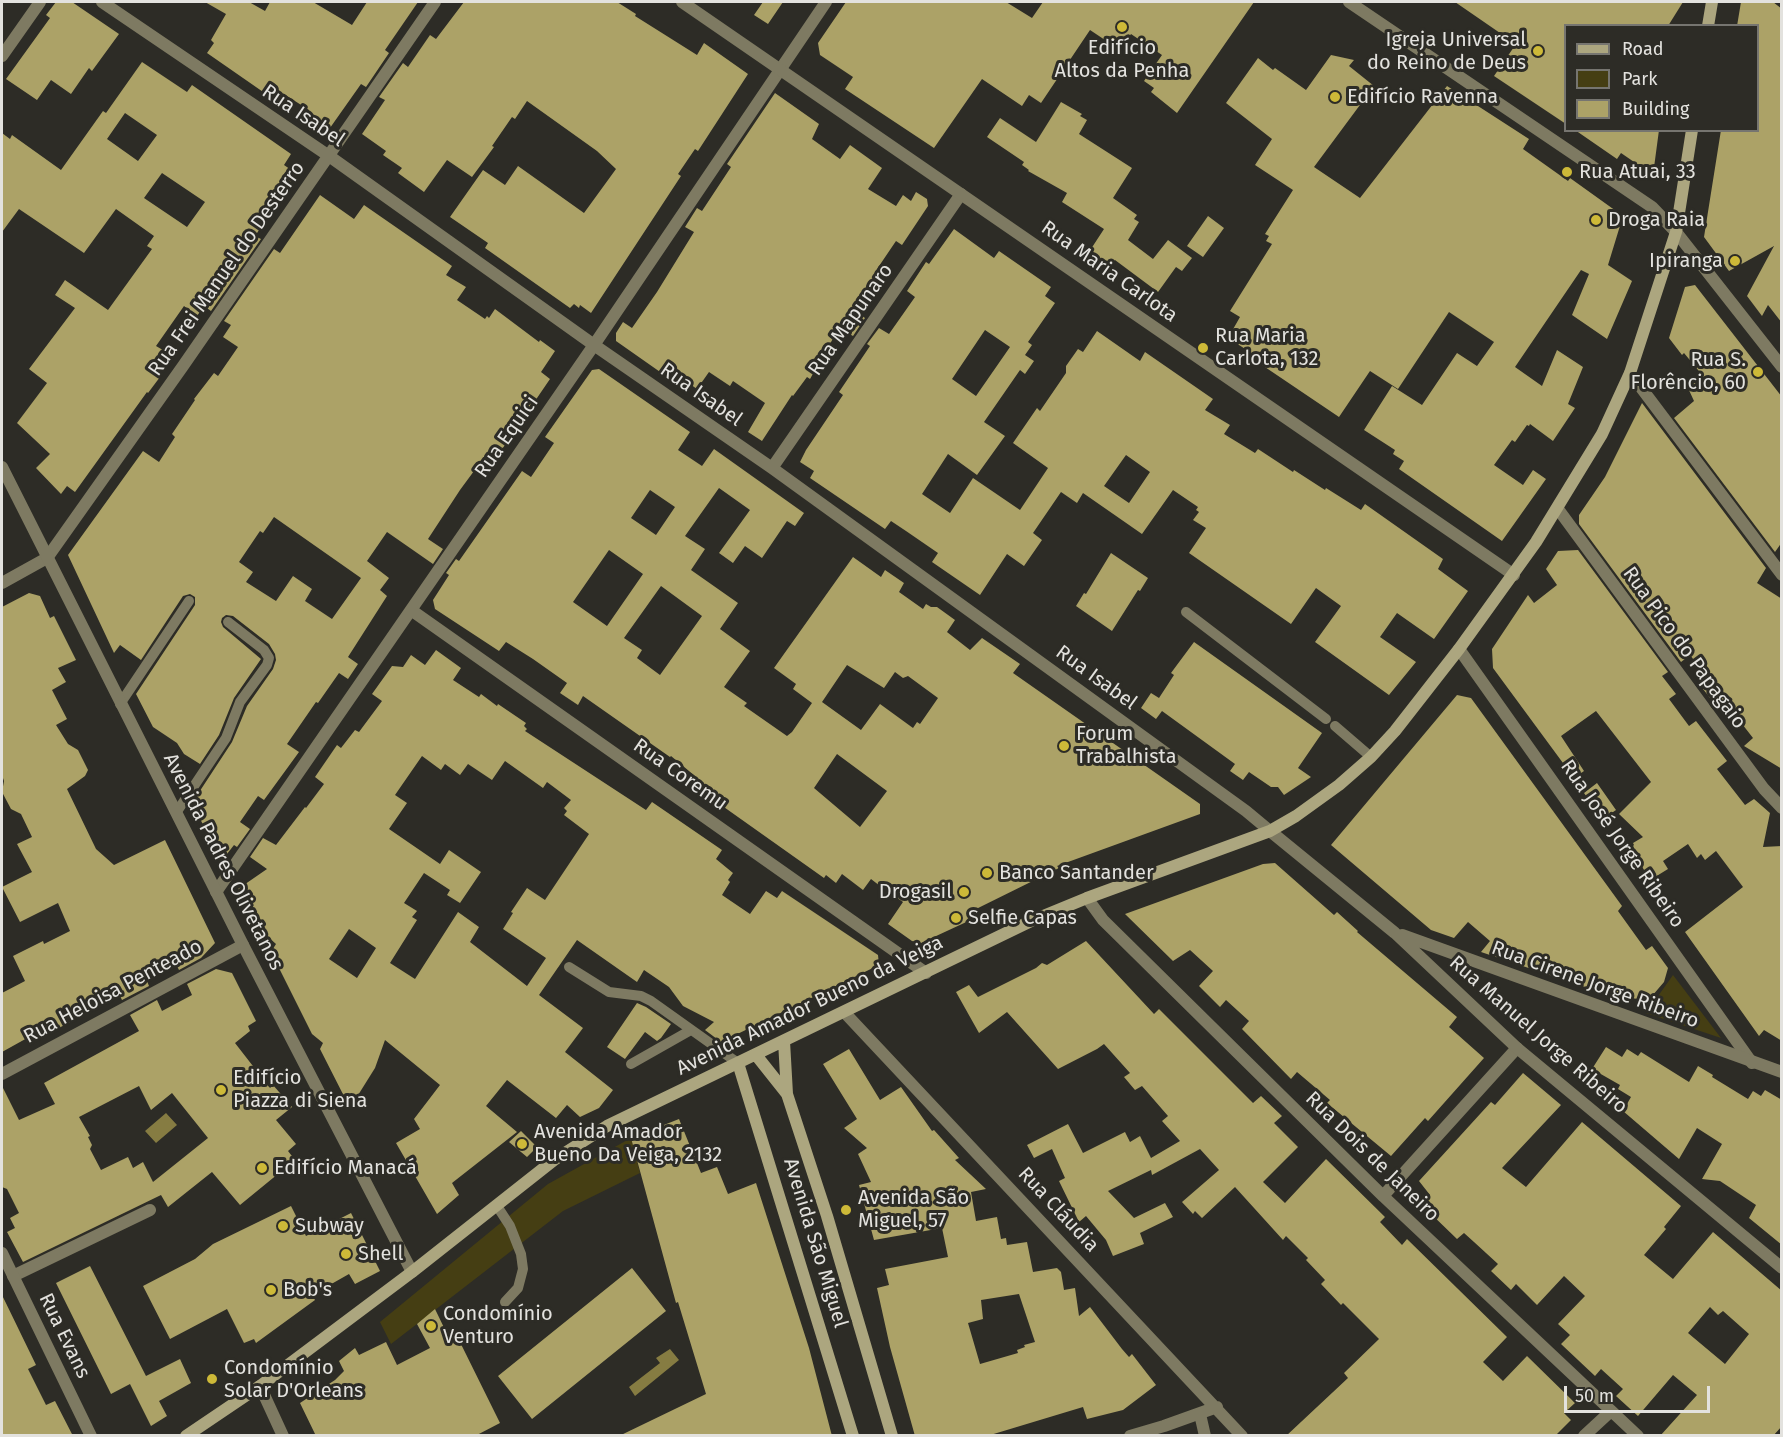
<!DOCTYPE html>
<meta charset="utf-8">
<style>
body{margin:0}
#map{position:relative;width:1783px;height:1437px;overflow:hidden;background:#2d2c26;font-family:"Fira Sans",sans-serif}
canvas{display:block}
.frame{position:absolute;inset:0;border:3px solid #e3e2de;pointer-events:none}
.legend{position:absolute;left:1564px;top:24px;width:195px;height:108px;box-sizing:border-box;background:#2d2c26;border:2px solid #767570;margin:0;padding:8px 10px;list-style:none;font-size:18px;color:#e3e2de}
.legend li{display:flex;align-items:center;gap:12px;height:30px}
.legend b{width:30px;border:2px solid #767570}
.scale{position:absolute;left:1564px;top:1386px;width:146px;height:27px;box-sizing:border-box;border:3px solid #e3e2de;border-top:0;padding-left:8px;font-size:18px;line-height:21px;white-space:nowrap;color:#e3e2de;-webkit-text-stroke:4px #2d2c26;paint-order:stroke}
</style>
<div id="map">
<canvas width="1783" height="1437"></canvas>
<div class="frame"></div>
<ul class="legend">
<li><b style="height:8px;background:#aca67f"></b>Road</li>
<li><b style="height:16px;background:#453e13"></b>Park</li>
<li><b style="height:16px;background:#aca267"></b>Building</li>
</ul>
<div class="scale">50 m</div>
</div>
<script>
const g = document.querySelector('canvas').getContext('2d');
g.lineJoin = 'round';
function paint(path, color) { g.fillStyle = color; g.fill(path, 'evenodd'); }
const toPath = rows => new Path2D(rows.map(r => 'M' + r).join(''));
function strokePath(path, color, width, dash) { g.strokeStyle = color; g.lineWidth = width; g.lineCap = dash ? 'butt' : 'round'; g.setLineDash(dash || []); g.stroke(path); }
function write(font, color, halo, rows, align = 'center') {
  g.font = font + ' "Fira Sans",sans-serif'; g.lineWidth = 6; g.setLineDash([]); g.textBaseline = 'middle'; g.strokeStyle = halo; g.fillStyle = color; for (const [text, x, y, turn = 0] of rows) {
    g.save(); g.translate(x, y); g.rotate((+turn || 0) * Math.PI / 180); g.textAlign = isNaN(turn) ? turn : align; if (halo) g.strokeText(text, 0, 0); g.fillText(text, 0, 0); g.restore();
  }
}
paint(toPath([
 [1673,975,1721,1038,1646,1013],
 [631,1138,640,1173,563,1211,391,1344,380,1322,548,1184]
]), '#453e13');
paint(toPath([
 [166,1113,177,1125,156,1143,145,1131],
 [670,1349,679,1360,635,1396,629,1387,660,1363,656,1358]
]), '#867c42');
paint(toPath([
 [56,2,72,2,119,34,92,71,89,68,71,94,51,80,37,100,6,79,50,18,46,15],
 [205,2,249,2,265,11,270,2,313,2,352,25,367,2,418,2,385,50,389,53,366,87,361,84,325,135,303,120,309,110,284,94,279,103,207,53,214,43,211,40,226,14],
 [464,2,617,2,636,14,635,16,697,55,704,43,748,74,698,151,695,149,678,174,681,176,591,313,580,305,579,308,574,304,570,308,485,248,488,243,450,217,483,170,505,185,518,166,584,213,616,169,597,151,527,101,515,119,512,117,492,146,494,147,472,177,447,160,424,192,398,173,402,168,383,155,386,151,362,134,385,100,379,97,403,63,408,67,430,35,436,39],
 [763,2,783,2,768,24,754,15],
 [846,2,1006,2,1032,18,1043,2,1254,2,1177,113,1151,92,1154,88,1144,81,1162,55,1131,34,1120,50,1090,30,1041,103,1029,95,1022,106,982,79,934,148,845,89,853,77,820,55,818,43],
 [1455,2,1683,2,1668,26,1566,26,1566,124,1494,76,1516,44],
 [1741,2,1773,2,1782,9,1782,323,1768,305,1762,316,1747,296,1774,246,1729,271,1704,237,1721,130,1758,130,1758,26,1737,26],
 [1331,55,1354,60,1349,66,1374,86,1314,167,1360,198,1447,86,1529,139,1523,149,1568,181,1570,178,1623,216,1608,265,1632,281,1607,339,1572,315,1589,274,1581,270,1515,367,1542,386,1557,350,1583,367,1568,404,1575,408,1553,441,1530,424,1529,426,1527,425,1515,442,1512,440,1494,465,1523,485,1533,470,1546,479,1502,541,1399,469,1404,461,1393,454,1395,450,1364,430,1392,386,1422,405,1457,353,1477,366,1494,342,1449,312,1398,389,1370,371,1339,417,1259,363,1261,359,1228,338,1240,317,1230,311,1272,244,1266,241,1269,236,1265,234,1293,190,1255,165,1272,139,1226,103,1258,58,1273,70,1275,68,1306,90],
 [142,62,187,92,192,85,291,154,284,165,297,174,255,236,261,239,211,311,204,306,197,316,184,306,156,346,168,353,154,373,160,377,148,393,147,392,75,492,67,486,61,494,36,468,50,454,17,423,47,383,29,369,75,308,55,295,65,280,108,310,152,249,147,246,154,236,116,209,84,253,19,209,2,232,2,133,10,139,12,135,61,170,103,111,106,113],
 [125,113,157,135,138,161,107,139],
 [162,173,205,202,187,227,144,198],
 [775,93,819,124,812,139,840,159,850,145,882,168,868,189,896,206,903,195,911,201,916,192,927,199,928,206,902,245,896,241,875,272,882,276,858,313,865,318,853,336,839,328,810,379,807,377,793,396,792,395,762,441,748,432,765,403,733,381,730,386,709,372,697,389,667,368,663,374,616,341,616,333,623,322,632,328,657,292,694,232,685,227,697,208,702,211,731,167,727,164],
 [1061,102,1082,114,1080,116,1087,120,1079,134,1132,168,1113,198,1137,215,1134,219,1139,222,1128,240,1153,259,1168,240,1192,258,1182,271,1176,267,1158,292,1115,260,1113,262,1109,260,1104,267,1087,255,1104,229,1062,202,1067,193,1028,171,1029,170,1022,165,1024,162,987,137,1000,118,1036,142],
 [1575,130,1659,130,1653,175,1621,153,1617,159],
 [320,195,354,219,364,205,452,266,446,275,466,287,457,300,485,319,487,316,489,318,495,309,539,342,540,340,555,351,541,372,550,379,496,458,488,452,460,490,428,539,443,549,433,564,387,532,367,561,389,578,380,590,387,596,348,657,358,664,348,679,339,673,318,703,316,702,287,744,299,752,264,800,258,796,240,822,250,829,237,847,234,845,227,854,218,854,192,803,232,742,247,706,273,669,276,660,275,654,269,644,233,616,226,615,222,618,221,622,223,627,261,659,234,698,219,735,200,764,184,754,177,743,153,727,136,694,195,605,195,597,190,594,183,596,141,660,120,645,114,653,68,555,143,451,159,462,175,437,172,434,195,400,194,399,214,373,218,376,238,347,223,337,231,325,224,321,274,249,280,253],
 [274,517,361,578,332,619,305,601,312,589,293,576,276,601,246,582,253,572,239,562,260,531,263,533],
 [1208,216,1224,228,1203,257,1187,246],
 [954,229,994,258,999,251,1051,287,1045,296,1055,303,1028,342,1032,345,1025,355,1034,361,1025,374,1020,370,984,422,1005,436,977,475,948,454,922,494,950,513,973,478,1020,510,1048,468,1013,443,1037,408,1040,411,1066,373,1066,366,1078,349,1083,352,1097,331,1140,361,1145,352,1213,399,1205,410,1230,425,1224,434,1255,453,1258,449,1293,472,1294,470,1325,490,1326,488,1361,510,1365,504,1443,559,1438,569,1468,591,1434,639,1397,613,1380,637,1416,662,1389,695,1315,642,1341,606,1316,588,1291,624,1189,553,1206,528,1193,520,1199,512,1196,510,1198,507,1173,490,1142,534,1083,493,1077,503,1061,492,1033,533,1042,540,1024,566,1007,554,980,595,932,562,938,553,906,531,891,521,885,529,810,478,814,471,800,462,806,450,843,395,839,392,870,346,867,344,879,328,889,334,915,297,907,291,926,262,929,264],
 [985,330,1010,347,976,396,952,379],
 [1126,455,1150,472,1129,503,1104,486],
 [1695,285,1782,397,1782,542,1775,552,1674,418,1694,401,1688,388,1703,376,1684,353,1682,355,1669,338,1685,287],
 [599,369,690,432,678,450,702,466,714,449,804,513,795,526,787,521,762,558,745,546,733,563,719,553,750,510,719,488,685,536,705,549,691,570,738,603,720,629,750,651,724,687,747,703,744,706,787,736,792,732,812,703,793,689,796,684,774,668,853,557,881,577,885,570,904,583,899,592,923,609,926,604,931,607,937,607,955,620,947,632,970,650,982,638,1020,664,1013,673,1200,804,1200,814,1057,866,1059,868,968,913,975,918,921,943,912,941,888,924,903,902,880,886,871,879,863,890,842,874,836,883,826,875,824,878,690,783,695,776,671,756,670,757,583,696,578,705,560,693,567,683,533,659,506,642,499,651,435,609,433,600,449,575,446,573,456,559,459,561,522,471,531,477,554,443,545,437,592,370],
 [650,490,675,507,656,535,631,518],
 [609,550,643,574,607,626,573,602],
 [661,586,702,616,660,675,637,658,642,650,624,638],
 [847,665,884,688,895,672,903,678,908,676,938,698,920,724,917,722,913,728,880,704,861,730,822,702],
 [837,754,887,791,860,827,814,788],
 [1642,403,1766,568,1757,583,1782,599,1782,769,1744,746,1753,738,1732,711,1725,717,1703,689,1711,682,1690,655,1681,662,1579,524,1579,515,1605,477],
 [1578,550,1668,672,1662,676,1676,694,1669,699,1689,726,1696,721,1727,761,1717,769,1745,805,1754,799,1770,813,1763,847,1782,846,1782,1041,1764,1030,1759,1036,1685,932,1743,887,1716,851,1705,860,1701,854,1697,858,1688,844,1663,861,1668,869,1655,877,1651,872,1647,875,1631,848,1634,845,1633,843,1643,837,1619,814,1651,782,1596,711,1561,736,1584,771,1574,778,1493,668,1492,649,1528,595,1534,603,1557,585,1546,569,1558,551],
 [1111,553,1148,578,1140,591,1138,590,1112,631,1076,606,1084,593,1086,594],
 [29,593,40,596,50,618,54,616,76,660,58,668,66,682,52,690,67,719,56,725,68,744,78,750,88,770,85,776,67,789,96,849,114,865,165,840,215,943,201,958,179,970,177,966,147,981,149,986,122,1000,120,996,32,1042,29,1037,2,1052,2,993,25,981,13,956,43,941,44,944,70,931,58,903,20,922,2,887,32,872,17,844,32,837,21,814,11,809,2,792,4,781,2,775,2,607],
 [1194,642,1322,733,1298,768,1311,777,1284,795,1278,787,1271,787,1249,772,1243,780,1230,771,1235,764,1162,711,1156,719,1141,708,1151,693,1159,698,1174,675,1171,673],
 [436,650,461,668,453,680,479,697,481,694,497,706,498,704,526,723,524,726,527,729,525,731,646,810,652,802,722,850,716,859,733,873,728,880,730,882,722,895,750,914,766,891,777,898,782,891,878,955,879,965,721,1042,705,1030,714,1022,683,1006,669,987,644,970,637,982,577,940,539,995,583,1028,565,1052,613,1090,599,1108,580,1117,567,1105,556,1118,507,1080,486,1106,517,1132,452,1183,459,1195,437,1214,396,1143,420,1129,414,1119,440,1085,385,1040,375,1068,350,1108,320,1049,323,1043,312,1034,271,952,276,944,258,928,238,889,267,869,250,857,263,838,276,845,305,807,306,808,324,784,315,777,337,745,341,748,355,730,359,732,382,701,372,694,392,666,403,667,411,655,425,665],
 [422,756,441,770,445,764,460,775,468,764,492,780,505,761,543,788,547,782,571,800,564,808,567,811,564,815,589,834,545,900,527,888,511,912,513,913,503,929,546,958,527,986,470,942,479,927,458,912,415,979,390,963,417,920,412,917,417,911,404,903,424,873,450,890,447,895,460,903,481,872,449,850,440,864,389,829,407,803,395,795],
 [349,929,376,948,357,978,329,959],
 [1457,695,1471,698,1622,906,1618,911,1646,950,1652,946,1668,968,1664,982,1652,996,1639,999,1612,996,1481,952,1490,941,1468,922,1454,938,1431,930,1331,845],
 [1597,783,1616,810,1603,819,1584,793],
 [1275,863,1334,915,1337,912,1358,931,1357,932,1457,1017,1449,1027,1484,1058,1428,1121,1425,1118,1391,1156,1327,1103,1330,1100,1297,1072,1291,1079,1242,1029,1249,1021,1226,1000,1220,1007,1199,986,1213,971,1190,950,1173,961,1125,914,1263,864],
 [1086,941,1154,1014,1159,1009,1253,1103,1261,1096,1282,1116,1274,1123,1298,1147,1263,1182,1285,1203,1326,1159,1385,1217,1380,1222,1402,1245,1407,1239,1507,1337,1483,1362,1503,1381,1527,1356,1575,1403,1564,1413,1571,1420,1555,1436,1286,1436,1348,1378,1344,1373,1379,1339,1343,1303,1341,1305,1321,1284,1325,1280,1306,1260,1308,1258,1286,1236,1283,1240,1235,1187,1202,1218,1195,1211,1193,1214,1182,1202,1219,1170,1200,1149,1152,1175,1151,1170,1108,1191,1134,1218,1165,1203,1173,1217,1140,1233,1144,1244,1113,1256,1106,1240,1086,1216,1079,1222,1059,1181,1065,1178,1052,1149,1034,1158,1027,1145,1068,1124,1083,1153,1125,1132,1130,1142,1140,1136,1151,1158,1180,1141,1162,1121,1168,1116,1142,1086,1135,1090,1124,1077,1130,1073,1104,1044,1097,1049,1058,1069,1007,1012,979,1033,956,992,969,985,978,997,1036,968,1042,963,1047,965],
 [216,969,232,973,256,1021,248,1026,250,1031,235,1043,270,1088,273,1085,292,1107,276,1120,296,1144,288,1151,295,1160,240,1205,212,1172,168,1207,161,1195,23,1262,7,1232,15,1228,10,1218,19,1213,7,1189,2,1187,2,1086,19,1120,55,1104,44,1083,139,1031,130,1015,157,1000,162,1011,192,995,187,984],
 [139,1086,151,1110,172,1093,208,1138,153,1182,143,1162,133,1168,128,1157,101,1170,90,1149,92,1145,88,1137,90,1136,79,1117],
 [637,1003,646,1007,671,1024,661,1038,657,1041,645,1032,625,1059,607,1047],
 [1606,1047,1622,1057,1627,1049,1638,1056,1641,1052,1689,1082,1698,1066,1713,1075,1712,1077,1748,1099,1753,1091,1761,1096,1765,1090,1782,1100,1782,1245,1749,1218,1756,1205,1720,1181,1702,1179,1722,1144,1697,1128,1679,1159,1623,1111,1631,1097,1618,1089,1620,1085,1592,1069],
 [849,1049,880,1100,901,1087,932,1131,934,1130,959,1158,955,1160,986,1189,971,1192,976,1221,997,1217,1001,1239,1006,1238,1007,1245,1027,1242,1033,1272,1057,1268,1061,1272,1064,1290,1075,1288,1079,1316,1090,1307,1122,1349,1129,1357,1132,1354,1156,1385,1123,1410,1087,1419,1083,1407,987,1436,915,1436,890,1347,877,1288,889,1285,885,1269,948,1257,942,1228,874,1240,859,1185,871,1182,858,1154,867,1148,844,1128,857,1119,823,1064],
 [1019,1294,1035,1342,1024,1345,1025,1347,1017,1350,1018,1353,980,1364,968,1323,983,1319,981,1300],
 [1523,1073,1561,1105,1502,1168,1526,1187,1582,1122,1681,1206,1664,1227,1666,1229,1644,1255,1673,1279,1713,1232,1782,1291,1782,1426,1773,1436,1660,1436,1697,1395,1673,1375,1638,1416,1616,1396,1623,1389,1601,1369,1595,1376,1561,1344,1570,1335,1558,1324,1585,1296,1564,1276,1537,1305,1516,1284,1511,1290,1491,1271,1498,1264,1474,1242,1464,1233,1457,1239,1428,1211,1433,1206,1426,1200,1430,1195,1419,1181,1491,1102,1495,1105],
 [1710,1307,1718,1315,1723,1311,1749,1334,1725,1364,1688,1333],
 [679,1119,701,1173,717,1167,728,1194,756,1183,809,1348,832,1436,619,1436,706,1394,678,1302,676,1303,631,1138],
 [521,1131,537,1147,527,1157,509,1142],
 [291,1206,306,1236,351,1213,380,1271,355,1284,349,1274,312,1295,315,1300,256,1343,254,1339,244,1343,227,1309,170,1339,143,1286,195,1259,213,1244],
 [90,1266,146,1376,180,1359,191,1383,159,1401,167,1416,151,1426,130,1384,111,1394,56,1283],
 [632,1268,666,1311,532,1419,498,1376],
 [2,1295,36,1365,28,1369,46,1405,55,1401,73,1436,2,1436],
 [435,1309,449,1338,456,1334,500,1423,475,1436,316,1436,300,1403,335,1380,344,1371,339,1361,355,1348,359,1355,386,1342,397,1365,430,1348,417,1324]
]), '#aca267');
strokePath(toPath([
 [1186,612,1326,719],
 [120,704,189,601],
 [1335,726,1371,757],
 [176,813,226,738,240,702,267,665,269,658,264,650,228,622],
 [569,967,609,992,641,996,651,1001,738,1063],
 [631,1064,691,1030],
 [497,1206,510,1226,521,1254,523,1269,518,1288,505,1302]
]), '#7e7a62', 10);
strokePath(toPath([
 [102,2,329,156,594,345,772,468,1246,811,1270,831],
 [1349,2,1652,207,1676,232,1782,367],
 [2,56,40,2],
 [1630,373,1782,575],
 [772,468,961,194],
 [1558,509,1764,789,1782,808],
 [2,583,47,558,183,366,435,2],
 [411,610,926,973],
 [1459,649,1752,1063],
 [216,892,594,345,826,2],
 [1087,898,1103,920,1383,1196,1638,1436],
 [845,1013,1242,1436],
 [2,1074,243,945],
 [1383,1196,1517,1048],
 [13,1276,150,1210],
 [260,1386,283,1436],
 [1200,1414,1205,1436],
 [1130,1436,1164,1426,1217,1407],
 [1584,1436,1611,1411]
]), '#7e7a62', 12);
strokePath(toPath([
 [682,2,1514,575],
 [2,467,243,945,412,1272],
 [1270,831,1395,933,1517,1048,1782,1268],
 [1402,935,1782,1072],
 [2,1253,91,1436]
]), '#7e7a62', 12);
strokePath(toPath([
 [1708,26,1712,2],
 [784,1041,787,1094,827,1216,892,1436],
 [756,1055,787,1094],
 [738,1063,853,1436],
 [186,1436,260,1386,412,1272,554,1160,607,1126,1031,921,1087,898,1270,831,1296,816,1339,785,1371,757,1395,731,1459,649,1536,542,1602,434,1630,373,1676,232,1692,130]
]), '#aca67f', 12);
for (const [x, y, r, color] of [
 [1122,27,6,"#cdb938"],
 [1538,51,6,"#cdb938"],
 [1335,97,6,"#cdb938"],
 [1567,172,6,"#cdb938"],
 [1596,220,6,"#cdb938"],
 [1735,261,6,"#cdb938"],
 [1203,348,6,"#cdb938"],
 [1758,372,6,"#cdb938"],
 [1064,746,6,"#cdb938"],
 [987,873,6,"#cdb938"],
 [964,892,6,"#cdb938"],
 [956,918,6,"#cdb938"],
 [221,1090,6,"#cdb938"],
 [522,1144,6,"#cdb938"],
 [262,1168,6,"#cdb938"],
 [846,1210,6,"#cdb938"],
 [283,1226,6,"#cdb938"],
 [346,1254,6,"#cdb938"],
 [271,1290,6,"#cdb938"],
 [431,1326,6,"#cdb938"],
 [212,1379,6,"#cdb938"]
]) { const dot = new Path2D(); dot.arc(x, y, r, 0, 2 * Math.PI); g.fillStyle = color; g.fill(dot); strokePath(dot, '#2d2c26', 2); }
write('20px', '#e3e2de', '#2d2c26', [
 ["Igreja Universal",1526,40,"right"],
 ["do Reino de Deus",1526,63,"right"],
 ["Edifício",1122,48,"center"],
 ["Altos da Penha",1122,71,"center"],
 ["Edifício Ravenna",1347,97],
 ["Rua Atuai, 33",1579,172],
 ["Droga Raia",1608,220],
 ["Ipiranga",1723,261,"right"],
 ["Rua Maria",1215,336],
 ["Carlota, 132",1215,359],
 ["Rua S.",1746,360,"right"],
 ["Florêncio, 60",1746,383,"right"],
 ["Forum",1076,734],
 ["Trabalhista",1076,757],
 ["Banco Santander",999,873],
 ["Drogasil",952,892,"right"],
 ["Selfie Capas",968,918],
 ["Edifício",233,1078],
 ["Piazza di Siena",233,1101],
 ["Avenida Amador",534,1132],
 ["Bueno Da Veiga, 2132",534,1155],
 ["Edifício Manacá",274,1168],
 ["Avenida São",858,1198],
 ["Miguel, 57",858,1221],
 ["Subway",295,1226],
 ["Shell",358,1254],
 ["Bob's",283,1290],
 ["Condomínio",443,1314],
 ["Venturo",443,1337],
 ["Condomínio",224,1368],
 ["Solar D'Orleans",224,1391]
], 'left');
write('20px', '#e3e2de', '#2d2c26', [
 ["Rua Isabel",303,116,34],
 ["Rua Frei Manuel do Desterro",227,269,-55],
 ["Rua Maria Carlota",1109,272,35],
 ["Rua Mapunaro",851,320,-55],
 ["Rua Isabel",701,395,35],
 ["Rua Equici",507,437,-55],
 ["Rua Pico do Papagaio",1684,648,54],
 ["Rua Isabel",1096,678,36],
 ["Rua Coremu",680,775,35],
 ["Rua José Jorge Ribeiro",1622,844,55],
 ["Avenida Padres Olivetanos",223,862,63],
 ["Rua Cirene Jorge Ribeiro",1595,985,20],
 ["Rua Heloisa Penteado",113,992,-28],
 ["Avenida Amador Bueno da Veiga",810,1006,-26],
 ["Rua Manuel Jorge Ribeiro",1538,1035,41],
 ["Rua Dois de Janeiro",1372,1157,44],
 ["Rua Cláudia",1058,1210,47],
 ["Avenida São Miguel",815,1243,73],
 ["Rua Evans",64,1336,64]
]);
</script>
